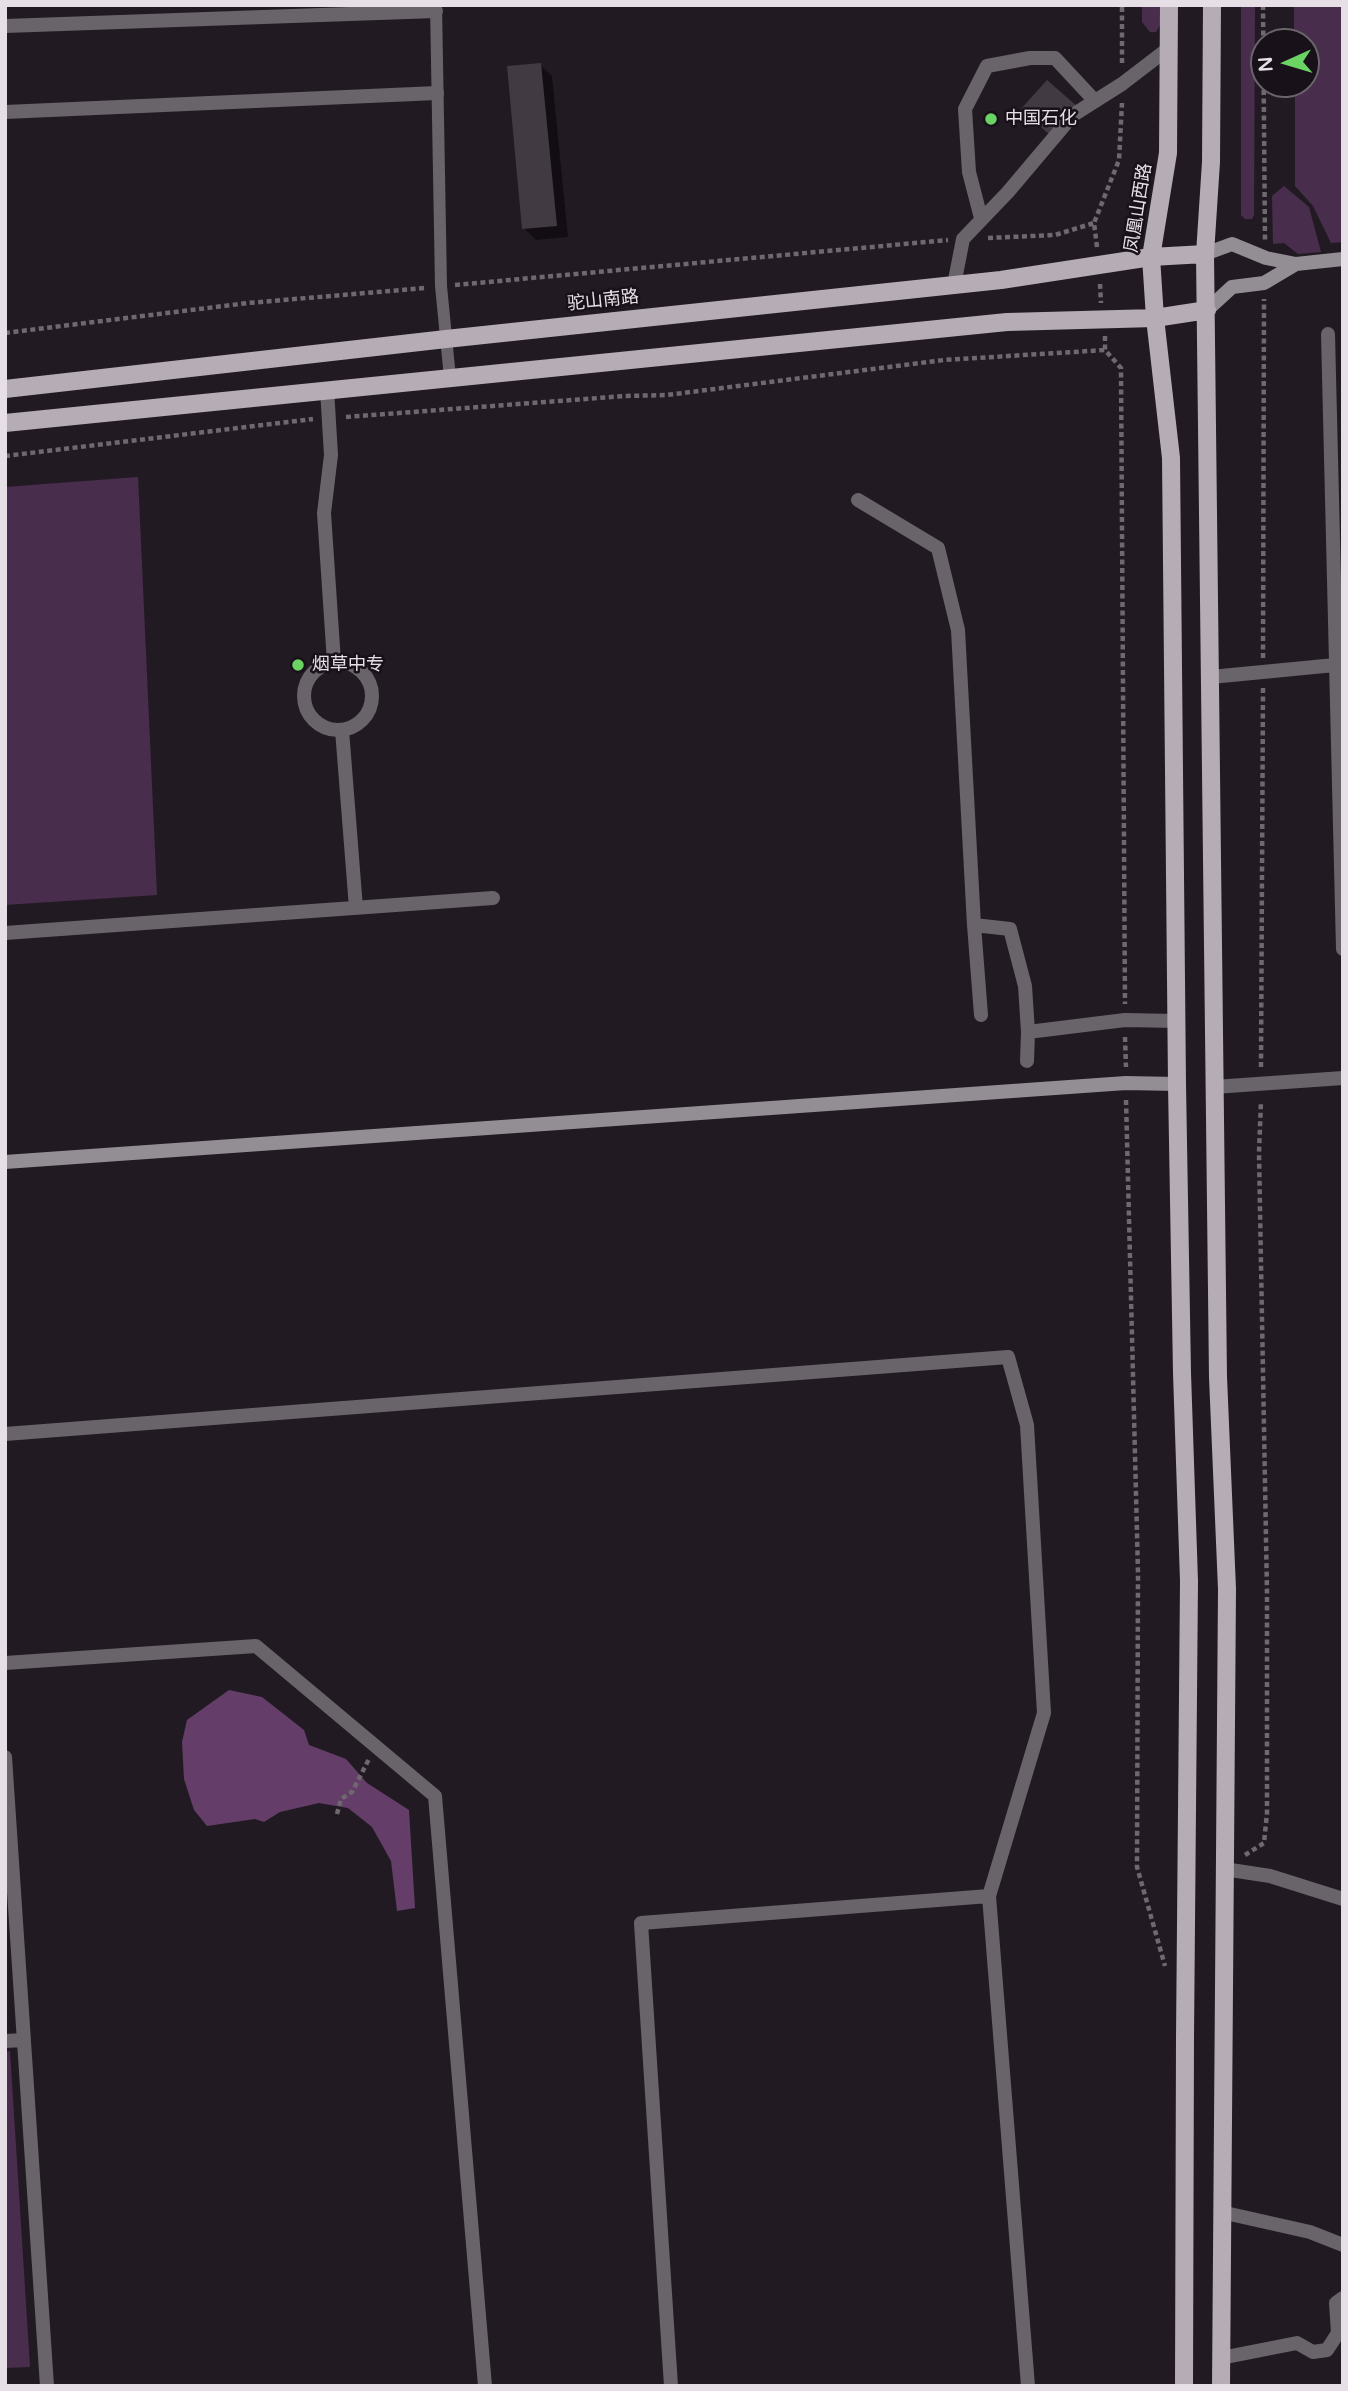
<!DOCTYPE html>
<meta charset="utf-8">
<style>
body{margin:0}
#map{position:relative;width:1348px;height:2391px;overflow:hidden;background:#221a23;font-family:"Varela Round",sans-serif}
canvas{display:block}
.frame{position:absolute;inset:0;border:7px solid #e6e0e6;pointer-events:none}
.north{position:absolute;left:1250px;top:28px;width:70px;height:70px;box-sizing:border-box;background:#181119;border:2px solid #6a646b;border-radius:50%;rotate:266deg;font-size:19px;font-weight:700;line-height:28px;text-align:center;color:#e6e0e6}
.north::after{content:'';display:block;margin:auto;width:24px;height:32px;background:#6bd363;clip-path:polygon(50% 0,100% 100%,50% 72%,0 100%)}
</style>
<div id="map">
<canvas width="1348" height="2391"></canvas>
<div class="frame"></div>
<div class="north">N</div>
</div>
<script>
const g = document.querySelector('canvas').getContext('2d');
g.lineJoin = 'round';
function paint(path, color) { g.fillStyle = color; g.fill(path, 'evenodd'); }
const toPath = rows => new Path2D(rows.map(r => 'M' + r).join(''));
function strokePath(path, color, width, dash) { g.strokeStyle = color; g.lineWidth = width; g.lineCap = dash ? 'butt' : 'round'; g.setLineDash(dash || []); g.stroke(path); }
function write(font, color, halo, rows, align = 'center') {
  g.font = font + ' "Varela Round","Noto Sans SC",sans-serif'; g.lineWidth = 5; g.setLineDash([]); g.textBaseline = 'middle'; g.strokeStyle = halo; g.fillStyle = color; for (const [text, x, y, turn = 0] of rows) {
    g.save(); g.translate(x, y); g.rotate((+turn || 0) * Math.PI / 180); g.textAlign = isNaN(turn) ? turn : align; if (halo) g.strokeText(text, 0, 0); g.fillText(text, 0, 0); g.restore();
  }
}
paint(toPath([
 [1142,5,1162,5,1162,22,1156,32,1150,32,1142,22],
 [1241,5,1255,5,1254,215,1252,219,1245,219,1241,215],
 [1294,5,1343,5,1343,242,1331,243,1313,206,1295,186,1295,84,1306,84,1306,42,1294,42],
 [1284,186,1309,207,1321,252,1298,254,1284,243,1273,244,1272,196],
 [138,477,157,895,5,905,5,487],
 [10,2051,30,2367,5,2368,5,2052]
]), '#482e4c');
paint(toPath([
 [229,1690,262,1697,304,1730,309,1745,346,1759,367,1783,409,1810,415,1908,397,1911,391,1861,372,1827,348,1808,319,1803,280,1812,264,1822,255,1819,207,1826,194,1810,184,1779,182,1742,187,1720]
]), '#643e69');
paint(toPath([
 [540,65,552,76,568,237,536,240,524,228]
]), '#0007');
paint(toPath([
 [541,63,557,226,522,229,507,66],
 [1047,80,1078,107,1052,137,1021,109]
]), '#423a43');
strokePath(toPath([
 [1263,5,1265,241],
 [1122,63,1122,5],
 [988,238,1055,235,1094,223],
 [1097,247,1094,223,1119,160,1122,103],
 [1100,284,1101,303],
 [455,285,948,240],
 [5,333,248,303,425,288],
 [1105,336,1105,350,1121,368,1125,1004],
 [346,417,625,396,667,395,944,360,1105,350],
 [5,456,313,419],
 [1263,658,1264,299],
 [1125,1037,1126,1067],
 [1261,1067,1263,688],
 [1126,1100,1138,1573,1137,1867,1165,1966],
 [337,1814,341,1799,352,1792,369,1759],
 [1245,1855,1264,1843,1267,1813,1267,1593,1259,1153,1261,1101]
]), '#6f6870', 4.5, [5, 3.5]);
strokePath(toPath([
 [436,5,441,286,450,378]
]), '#686469', 12);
strokePath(toPath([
 [5,26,436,11],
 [5,112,437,93],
 [981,218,969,172,965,109,987,66,1030,58,1055,58,1095,101],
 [954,285,963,239,1008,192,1073,115,1122,84,1169,48],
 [1328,334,1343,949],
 [327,389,331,455,324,513,334,662],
 [858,500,938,548,958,630,974,925,981,1015],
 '304 696a34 34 0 1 1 68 0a34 34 0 1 1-68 0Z',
 [1211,677,1335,665],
 [342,730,356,908],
 [974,925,1010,929,1025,986,1028,1032,1027,1061],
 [5,933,493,898],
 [1028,1032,1125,1020,1176,1021],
 [1214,1087,1343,1078],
 [5,1434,1008,1357,1027,1425,1044,1713,989,1896,1028,2386],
 [5,1663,256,1646,435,1796,485,2386],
 [5,1757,47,2386],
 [1224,1869,1270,1876,1343,1899],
 [5,2041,24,2040],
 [1221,2212,1310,2232,1343,2245],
 [1221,2358,1297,2343,1313,2352,1327,2350,1338,2333,1336,2303,1343,2298],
 [671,2386,641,1923,989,1896]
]), '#686469', 14);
strokePath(toPath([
 [1205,254,1232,244,1266,258,1296,264,1343,259],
 [1207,310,1232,287,1264,283,1296,264],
 [5,1162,1126,1083,1177,1084]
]), '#938d94', 14);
strokePath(toPath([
 [1169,5,1168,153,1151,257,1155,318,1171,458,1177,1084,1182,1373,1189,1581,1185,2037,1184,2386],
 [1212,5,1211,162,1205,254,1218,1377,1227,1589,1221,2386],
 [5,389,446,339,1001,280,1151,257,1205,254],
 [5,423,1007,322,1155,318,1207,310]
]), '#b5acb6', 18);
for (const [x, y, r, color] of [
 [991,119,7,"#6bd363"],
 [298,665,7,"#6bd363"]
]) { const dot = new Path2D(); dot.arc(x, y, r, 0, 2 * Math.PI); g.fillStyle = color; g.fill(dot); strokePath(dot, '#181119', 2.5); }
write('18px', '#e6e0e6', '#181119', [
 ["中国石化",1005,119],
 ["烟草中专",312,665]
], 'left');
write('18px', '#e6e0e6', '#181119', [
 ["凤凰山西路",1139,208,-81],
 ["驼山南路",603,301,-6]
]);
</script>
